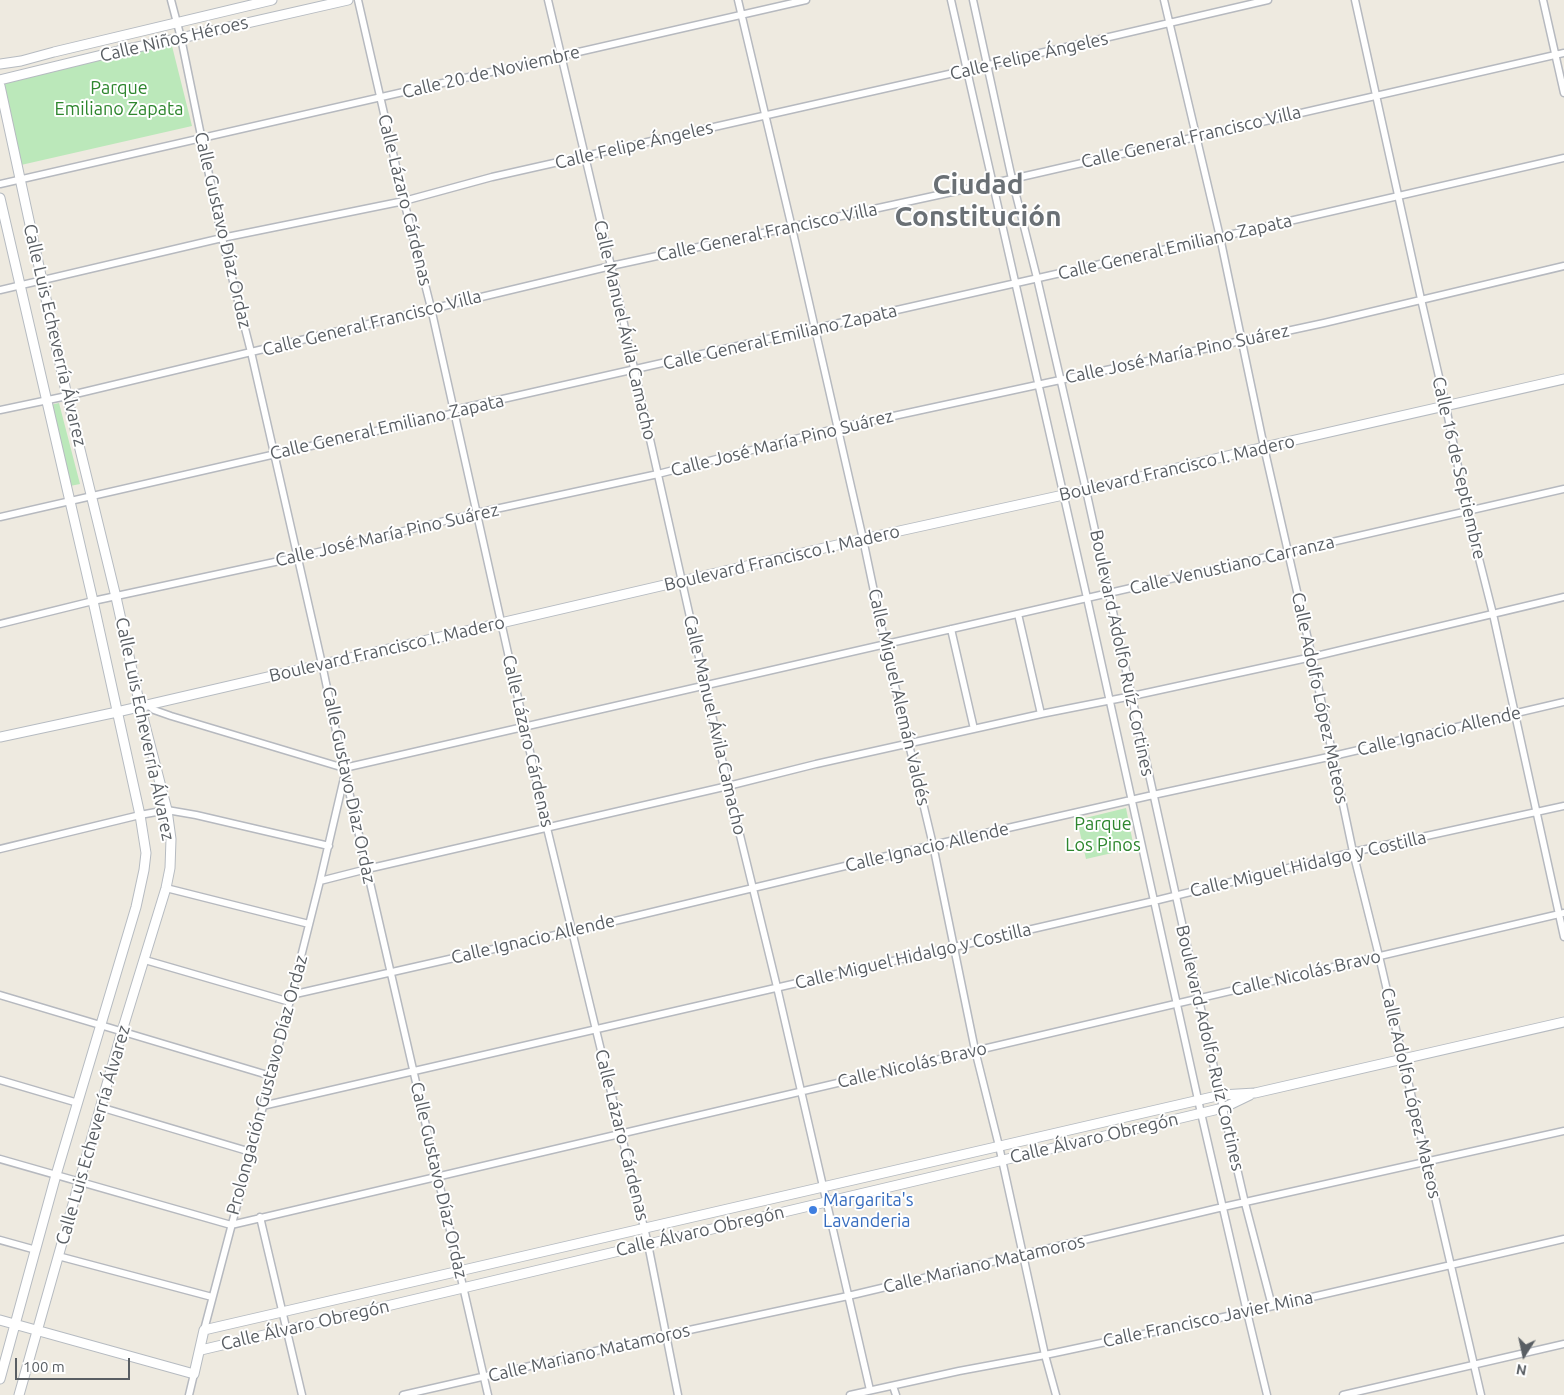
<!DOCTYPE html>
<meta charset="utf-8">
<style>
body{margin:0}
#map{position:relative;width:1564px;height:1395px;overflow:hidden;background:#eeeae0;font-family:Ubuntu,sans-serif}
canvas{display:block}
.north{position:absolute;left:1499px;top:1330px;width:50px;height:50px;-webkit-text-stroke:4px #fff;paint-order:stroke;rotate:190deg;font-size:14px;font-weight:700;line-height:20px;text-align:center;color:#595e63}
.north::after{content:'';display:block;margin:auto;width:18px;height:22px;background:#595e63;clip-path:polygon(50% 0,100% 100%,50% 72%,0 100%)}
.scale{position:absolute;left:15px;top:1358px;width:115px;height:22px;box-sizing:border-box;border:2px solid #595e63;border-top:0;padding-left:6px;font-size:15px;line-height:18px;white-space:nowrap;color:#595e63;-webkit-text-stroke:4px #fff;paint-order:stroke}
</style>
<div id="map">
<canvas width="1564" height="1395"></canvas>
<div class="north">N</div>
<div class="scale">100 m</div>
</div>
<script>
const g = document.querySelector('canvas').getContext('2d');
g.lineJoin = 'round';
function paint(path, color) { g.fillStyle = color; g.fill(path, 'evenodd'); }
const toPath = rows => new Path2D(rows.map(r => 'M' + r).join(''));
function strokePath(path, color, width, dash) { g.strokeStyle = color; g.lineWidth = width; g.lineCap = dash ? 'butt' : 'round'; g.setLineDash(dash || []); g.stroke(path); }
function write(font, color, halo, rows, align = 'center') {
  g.font = font + ' Ubuntu,sans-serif'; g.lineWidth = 4; g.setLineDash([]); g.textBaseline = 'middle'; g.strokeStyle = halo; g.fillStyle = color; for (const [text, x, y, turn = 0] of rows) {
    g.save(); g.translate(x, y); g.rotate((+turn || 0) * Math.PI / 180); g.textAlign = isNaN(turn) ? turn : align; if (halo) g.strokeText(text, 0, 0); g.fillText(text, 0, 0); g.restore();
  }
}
paint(toPath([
 [171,42,192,126,21,165,3,80],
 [59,403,80,484,70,486,50,405],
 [1126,808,1134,848,1086,859,1077,820]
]), '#bbe8ba');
const street = toPath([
 [171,0,181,38,222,238,251,352,322,664,345,774,488,1395],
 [358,0,404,201,431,308,547,828,648,1244,678,1395],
 [548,0,611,266,728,786,777,987,870,1390],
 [738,0,792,228,863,539,885,644,933,845,975,1050,999,1146,1045,1355,1056,1395],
 [951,0,1087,598,1201,1113,1247,1312,1267,1395],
 [973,0,1012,179,1037,278,1086,490,1223,1108,1245,1203,1272,1306],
 [1164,0,1220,237,1264,447,1312,657,1353,852,1379,956,1481,1395],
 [1355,0,1421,299,1446,407,1467,511,1493,614,1564,937],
 [1543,0,1564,93],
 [0,184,806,0],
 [0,290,222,238,404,201,492,177,967,70,1268,0],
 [0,410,67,396,611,266,1012,179,1564,53],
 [0,517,455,413,454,410,1220,237,1564,158],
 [1018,614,1041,714],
 [0,624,93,601,298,557,477,513,658,474,838,428,1324,323,1564,266],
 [951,629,974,729],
 [147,704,154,710,171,716,344,768,1564,489],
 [0,849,140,815,167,810,196,815,329,846],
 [320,881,367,869,728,786,816,764,1041,714,1132,696,1312,657,1564,597],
 [166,888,309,924],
 [145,960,290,1002],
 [0,995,271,1076],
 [291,995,573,931,933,845,1153,795,1333,756,1564,702],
 [0,1080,78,1103],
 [262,1106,1154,901,1353,852,1564,806],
 [100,1107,251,1152],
 [0,1159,231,1225,1564,913],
 [260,1217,302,1395],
 [0,1240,36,1250],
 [58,1256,212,1297],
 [204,1330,271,1076,320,881,344,778],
 [893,1386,896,1395],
 [189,1395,194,1374],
 [403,1395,666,1335,848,1296,1223,1207,1564,1131],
 [850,1395,959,1371,1045,1355,1247,1312,1564,1239],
 [1343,1395,1564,1344]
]);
const secondary = toPath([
 [0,64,21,61,54,52,272,0],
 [0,80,118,51,181,38,348,0],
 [0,86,67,396,116,597,140,706,167,810,171,839,170,868,166,888,122,1031,19,1395],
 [0,198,93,601,140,815,146,853,144,870,136,907,56,1175,0,1379],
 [0,737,117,712,863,539,1086,490,1264,447,1564,379],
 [0,1320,194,1374,204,1330,1221,1095,1255,1093,1564,1022],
 [201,1350,1223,1108,1250,1095]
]);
strokePath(street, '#b6b9bf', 9);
strokePath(secondary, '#b6bbc1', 11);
strokePath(street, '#fff', 6);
strokePath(secondary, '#fff', 9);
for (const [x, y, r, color] of [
 [813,1210,5,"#3f7fe0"]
]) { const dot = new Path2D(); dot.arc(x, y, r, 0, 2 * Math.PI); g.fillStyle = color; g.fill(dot); strokePath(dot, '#fff', 2); }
write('18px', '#595e63', '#fff', [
 ["Calle Niños Héroes",174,39,-13],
 ["Calle Felipe Ángeles",1029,56,-13],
 ["Calle 20 de Noviembre",491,72,-13],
 ["Calle General Francisco Villa",1191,137,-13],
 ["Calle Felipe Ángeles",634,145,-13],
 ["Calle Lázaro Cárdenas",405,200,76],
 ["Calle Gustavo Díaz Ordaz",223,230,77],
 ["Calle General Francisco Villa",767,232,-12],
 ["Calle General Emiliano Zapata",1175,247,-13],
 ["Calle General Francisco Villa",372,323,-14],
 ["Calle Manuel Ávila Camacho",625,330,77],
 ["Calle Luis Echeverría Álvarez",55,335,77],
 ["Calle General Emiliano Zapata",780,337,-13],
 ["Calle José María Pino Suárez",1177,354,-12],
 ["Calle General Emiliano Zapata",387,427,-13],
 ["Calle José María Pino Suárez",782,443,-14],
 ["Boulevard Francisco I. Madero",1177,468,-13],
 ["Calle 16 de Septiembre",1459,468,77],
 ["Calle José María Pino Suárez",387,535,-13],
 ["Boulevard Francisco I. Madero",782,558,-13],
 ["Calle Venustiano Carranza",1232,565,-13],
 ["Boulevard Francisco I. Madero",387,649,-13],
 ["Boulevard Adolfo Ruíz Cortines",1122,653,78],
 ["Calle Miguel Alemán Valdés",899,697,77],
 ["Calle Adolfo López Mateos",1320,698,78],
 ["Calle Manuel Ávila Camacho",715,725,77],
 ["Calle Luis Echeverría Álvarez",145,729,78],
 ["Calle Ignacio Allende",1439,731,-13],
 ["Calle Lázaro Cárdenas",528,741,77],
 ["Calle Gustavo Díaz Ordaz",349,785,78],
 ["Calle Ignacio Allende",927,847,-13],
 ["Calle Miguel Hidalgo y Costilla",1308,864,-13],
 ["Calle Ignacio Allende",533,939,-13],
 ["Calle Miguel Hidalgo y Costilla",913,956,-13],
 ["Calle Nicolás Bravo",1306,973,-13],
 ["Boulevard Adolfo Ruíz Cortines",1210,1048,77],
 ["Calle Nicolás Bravo",912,1065,-13],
 ["Prolongación Gustavo Díaz Ordaz",267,1085,-75],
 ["Calle Adolfo López Mateos",1411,1093,77],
 ["Calle Luis Echeverría Álvarez",93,1135,-74],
 ["Calle Lázaro Cárdenas",622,1135,76],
 ["Calle Álvaro Obregón",1094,1138,-13],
 ["Calle Gustavo Díaz Ordaz",439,1180,77],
 ["Calle Álvaro Obregón",700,1231,-13],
 ["Calle Mariano Matamoros",984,1264,-13],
 ["Calle Francisco Javier Mina",1208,1319,-12],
 ["Calle Álvaro Obregón",305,1325,-13],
 ["Calle Mariano Matamoros",589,1353,-13]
]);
write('18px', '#2e862e', '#fff', [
 ["Parque",119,88],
 ["Emiliano Zapata",119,109],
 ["Parque",1103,824],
 ["Los Pinos",1103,845]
]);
write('18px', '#366cbe', '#fff', [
 ["Margarita's",823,1200],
 ["Lavanderia",823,1221]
], 'left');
write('bold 28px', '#6a7075', '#fff', [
 ["Ciudad",978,185],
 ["Constitución",978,217]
]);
</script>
